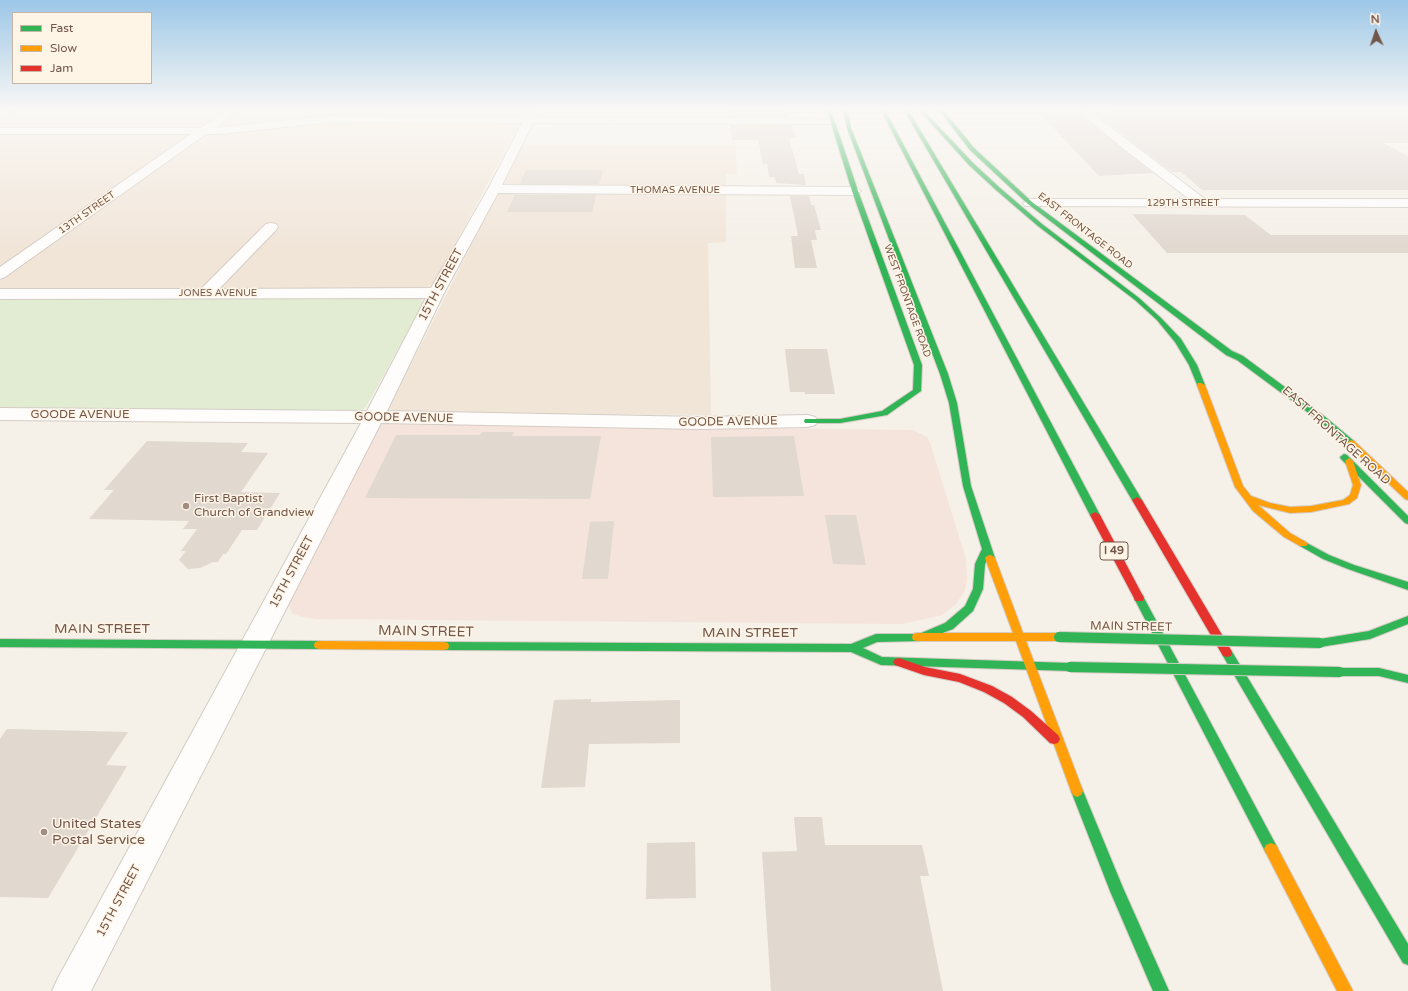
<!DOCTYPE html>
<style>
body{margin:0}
#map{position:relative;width:1408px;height:991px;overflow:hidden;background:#f5f0e8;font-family:"Varela Round",sans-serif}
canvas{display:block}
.legend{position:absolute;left:12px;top:12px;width:140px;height:72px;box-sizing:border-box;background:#fff5e7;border:1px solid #c7b5a8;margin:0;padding:5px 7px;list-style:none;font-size:12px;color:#725649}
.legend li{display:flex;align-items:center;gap:8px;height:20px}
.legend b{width:20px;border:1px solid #c7b5a8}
.north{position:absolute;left:1356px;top:12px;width:40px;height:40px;-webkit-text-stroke:3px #fff5e7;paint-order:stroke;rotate:357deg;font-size:11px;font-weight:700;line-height:16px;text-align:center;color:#725649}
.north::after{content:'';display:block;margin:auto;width:14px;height:18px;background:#725649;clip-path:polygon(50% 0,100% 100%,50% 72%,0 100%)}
</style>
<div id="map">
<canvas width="1408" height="991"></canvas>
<ul class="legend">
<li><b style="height:5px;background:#30b455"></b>Fast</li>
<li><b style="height:5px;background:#ff9f0a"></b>Slow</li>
<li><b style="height:5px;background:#e5322d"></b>Jam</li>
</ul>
<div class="north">N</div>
</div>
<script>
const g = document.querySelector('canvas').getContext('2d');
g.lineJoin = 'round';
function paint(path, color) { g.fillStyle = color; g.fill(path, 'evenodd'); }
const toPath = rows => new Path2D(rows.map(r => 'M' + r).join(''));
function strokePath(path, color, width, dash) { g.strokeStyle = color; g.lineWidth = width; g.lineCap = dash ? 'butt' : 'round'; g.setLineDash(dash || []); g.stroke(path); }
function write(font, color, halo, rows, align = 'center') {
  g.font = font + ' "Varela Round",sans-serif'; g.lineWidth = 3; g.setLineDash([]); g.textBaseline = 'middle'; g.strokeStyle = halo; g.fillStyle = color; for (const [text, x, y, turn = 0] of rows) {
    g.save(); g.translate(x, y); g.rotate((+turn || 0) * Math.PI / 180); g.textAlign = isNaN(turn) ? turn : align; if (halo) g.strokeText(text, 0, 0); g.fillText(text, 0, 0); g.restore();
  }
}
paint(toPath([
 [16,110,526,110,509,144,435,281,429,287,421,290,0,290,0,281,192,144,176,144,0,268,0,118],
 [522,145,736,146,737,174,726,174,726,242,708,243,711,415,407,413,393,412,389,408]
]), '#f1e5d8');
paint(toPath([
 [384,424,913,430,927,437,930,443,966,559,967,578,965,591,956,604,942,615,902,624,317,619,302,617,292,613,287,601,380,426]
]), '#f5e4db');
paint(toPath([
 [411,297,421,300,424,302,370,400,364,409,353,412,0,409,0,298]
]), '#e2ecd3');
paint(toPath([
 [728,110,787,110,789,117,729,117],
 [1111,110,1408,110,1408,143,1383,143,1408,156,1408,190,1202,190,1181,172,1172,172,1096,114,1115,115],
 [1040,114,1080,114,1153,173,1099,176],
 [730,125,792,125,796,138,789,138,799,174,804,174,806,185,776,183,775,177,769,177,767,164,763,164,758,140,732,140],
 [526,170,603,170,599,184,520,184],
 [515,195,596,195,592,212,507,212],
 [790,196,809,196,811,205,814,205,821,230,815,230,817,240,811,240,817,268,795,268,791,236,798,236],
 [1132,214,1245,215,1271,235,1408,235,1408,253,1167,253],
 [785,349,827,349,835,394,805,394,805,392,790,392],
 [482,432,514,432,512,436,601,436,590,499,365,498,396,435,480,435],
 [794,436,804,496,713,497,711,437],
 [147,441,248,443,241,452,268,453,241,492,280,493,257,530,242,530,226,554,223,554,218,562,213,562,200,568,188,569,179,560,186,551,181,551,197,529,183,529,189,521,89,519,114,490,104,490],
 [825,515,856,515,866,565,833,564],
 [614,521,608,579,582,579,590,522],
 [591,699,591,702,680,700,680,743,589,744,585,787,541,788,554,700],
 [7,729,128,732,106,765,127,766,48,898,0,897,0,739],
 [794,817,822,817,825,845,922,845,929,876,920,876,943,991,771,991,762,852,797,851],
 [695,842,696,898,646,899,647,843]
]), '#e1d8d0');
const street = toPath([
 [0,110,14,110,0,117,0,110],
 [226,110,238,110,215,128,330,116,525,117,529,110,539,110,536,117,837,119,838,121,837,123,833,124,533,123,502,185,855,187,861,191,855,195,498,193,444,293,387,411,701,417,808,415,815,417,818,421,815,425,808,427,701,429,381,423,91,991,52,991,58,978,361,423,0,420,0,408,367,411,426,298,0,299,0,289,201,289,266,224,271,223,276,224,278,227,276,230,219,289,431,288,488,189,522,123,330,122,221,134,206,134,5,277,0,279,0,267,191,134,0,134,0,128,201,128,226,110],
 [1077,110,1088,110,1205,199,1408,199,1408,207,1025,206,1023,203,1030,199,1189,199,1125,150,1077,110]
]);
const fast = toPath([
 [827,110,831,110,858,191,922,365,921,391,887,415,840,423,805,423,804,421,805,419,840,419,882,411,913,390,914,365,852,191,827,110],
 [843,110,847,110,851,128,948,374,957,403,971,486,995,558,993,560,987,560,985,564,983,589,973,611,953,629,921,641,877,642,863,648,882,657,1070,663,1074,664,1076,667,1074,670,1070,671,881,665,851,652,444,650,440,649,439,646,440,643,444,642,851,644,876,634,919,634,945,623,965,606,973,589,975,564,982,549,963,486,949,403,940,374,847,128,843,110],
 [881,110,885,110,1100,515,1098,517,1092,517,1090,515,881,110],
 [904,110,908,110,1142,500,1140,502,1134,502,1132,500,904,110],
 [919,110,923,110,973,163,1000,188,1042,224,1139,298,1161,318,1181,339,1197,365,1205,385,1204,387,1198,387,1189,365,1175,342,1157,320,1135,300,1038,226,996,190,969,165,919,110],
 [939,110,943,110,974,148,1032,202,1232,351,1243,356,1324,416,1354,441,1355,443,1354,445,1348,445,1318,420,1237,360,1226,355,1028,204,970,150,939,110],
 [1344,454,1347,455,1408,516,1408,524,1405,523,1341,459,1340,457,1344,454],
 [1303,541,1329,555,1354,565,1408,582,1408,590,1348,569,1323,559,1300,546,1298,544,1303,541],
 [1139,594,1143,595,1144,598,1276,845,1278,849,1276,853,1271,855,1266,853,1134,598,1135,595,1139,594],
 [1408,616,1408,624,1370,639,1320,647,1316,646,1315,643,1316,640,1320,639,1369,631,1408,616],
 [0,639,319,641,323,642,324,645,323,648,319,649,0,647,0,639],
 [1227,649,1231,650,1408,944,1408,965,1403,963,1223,656,1222,653,1223,650,1227,649],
 [1340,668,1379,668,1408,675,1408,683,1379,676,1340,676,1336,675,1334,672,1336,669,1340,668],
 [1077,785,1081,787,1083,791,1123,888,1169,991,1153,991,1110,891,1071,791,1073,787,1077,785]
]);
const slow = toPath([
 [1198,383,1201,383,1205,385,1243,486,1251,496,1270,503,1290,507,1311,506,1343,500,1350,495,1353,485,1345,461,1349,458,1353,461,1361,485,1357,498,1349,504,1311,512,1290,513,1258,505,1290,533,1306,542,1308,544,1306,546,1300,546,1284,537,1253,511,1235,487,1197,385,1198,383],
 [1351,440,1354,441,1408,492,1408,500,1405,499,1348,445,1347,443,1351,440],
 [990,555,993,556,995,558,1023,633,1059,633,1063,634,1064,637,1063,640,1059,641,1026,641,1083,791,1081,795,1077,797,1073,795,1071,791,1016,641,917,641,913,640,912,637,913,634,917,633,1013,633,985,558,987,556,990,555],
 [319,641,444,642,448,643,449,646,448,649,444,650,319,649,315,648,314,645,315,642,319,641],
 [1271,843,1276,845,1353,991,1337,991,1266,853,1264,849,1266,845,1271,843]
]);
const jam = toPath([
 [1137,497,1142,500,1231,650,1232,653,1231,656,1227,657,1223,656,1132,500,1137,497],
 [1095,512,1100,515,1144,598,1143,601,1135,601,1134,598,1090,515,1095,512],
 [899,658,925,667,960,674,992,686,1012,697,1031,711,1058,735,1060,739,1058,743,1054,744,1050,743,1023,717,1004,703,984,692,959,682,924,675,895,665,893,662,895,659,899,658]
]);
strokePath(street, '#d4ccc5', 2);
strokePath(fast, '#d4ccc4', 2);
strokePath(slow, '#d4ccc4', 2);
strokePath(jam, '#d4ccc4', 2);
paint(street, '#fefdfc');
paint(fast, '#30b455');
paint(slow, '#ff9f0a');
paint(jam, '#e5322d');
const fastBridge = toPath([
 [1059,637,1320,643],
 [1070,667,1340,672]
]);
strokePath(fastBridge, '#d4ccc4', 12, []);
strokePath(fastBridge, '#30b455', 10);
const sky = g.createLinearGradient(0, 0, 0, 249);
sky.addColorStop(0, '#9cc7e7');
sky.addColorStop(0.44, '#faf8f5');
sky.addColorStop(1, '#faf8f500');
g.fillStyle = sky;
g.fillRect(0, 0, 1408, 249);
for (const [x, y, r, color] of [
 [186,506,4,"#a08c81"],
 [44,832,4,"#a08c81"]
]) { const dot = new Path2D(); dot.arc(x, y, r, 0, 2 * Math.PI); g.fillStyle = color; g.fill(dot); strokePath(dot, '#fff5e7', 1.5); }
write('10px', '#725649', '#fff5e7', [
 ["THOMAS AVENUE",675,190],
 ["129TH STREET",1183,203],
 ["13TH STREET",87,213,-35],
 ["EAST FRONTAGE ROAD",1085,231,38],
 ["JONES AVENUE",218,293],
 ["WEST FRONTAGE ROAD",907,301,70]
]);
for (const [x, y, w] of [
 [1114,551,28]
]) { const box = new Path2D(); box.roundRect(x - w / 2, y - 9, w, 18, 3); g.fillStyle = '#fff5e7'; g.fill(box); strokePath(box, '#725649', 1); }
write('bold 11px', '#725649', null, [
 ["I 49",1114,551]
]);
write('12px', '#725649', '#fff5e7', [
 ["15TH STREET",441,285,-62],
 ["GOODE AVENUE",80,415],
 ["GOODE AVENUE",404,418,1],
 ["GOODE AVENUE",728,422,-1],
 ["EAST FRONTAGE ROAD",1336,436,42],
 ["15TH STREET",292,572,-62],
 ["MAIN STREET",1131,627,1],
 ["15TH STREET",119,901,-62]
]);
write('12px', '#725649', '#fff5e7', [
 ["First Baptist",194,499],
 ["Church of Grandview",194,513]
], 'left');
write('14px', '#725649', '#fff5e7', [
 ["MAIN STREET",102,629],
 ["MAIN STREET",426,632,1],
 ["MAIN STREET",750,633]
]);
write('14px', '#725649', '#fff5e7', [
 ["United States",52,824],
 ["Postal Service",52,840]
], 'left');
</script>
